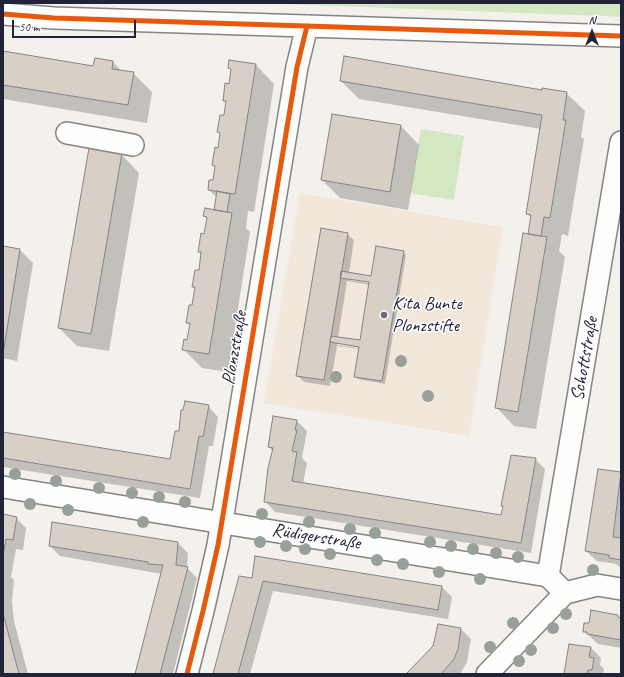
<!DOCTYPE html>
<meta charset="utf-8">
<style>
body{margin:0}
#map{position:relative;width:624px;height:677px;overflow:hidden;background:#f4f0ec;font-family:Caveat,sans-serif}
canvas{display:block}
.frame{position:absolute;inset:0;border:4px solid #22223b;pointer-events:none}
.north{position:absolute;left:572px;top:12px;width:40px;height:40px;-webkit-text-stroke:3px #fff;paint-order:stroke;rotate:0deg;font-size:11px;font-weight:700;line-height:16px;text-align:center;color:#22223b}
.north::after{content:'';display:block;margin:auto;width:14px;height:18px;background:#22223b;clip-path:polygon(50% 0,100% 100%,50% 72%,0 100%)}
.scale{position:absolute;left:12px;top:20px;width:124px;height:18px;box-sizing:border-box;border:2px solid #22223b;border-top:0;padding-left:5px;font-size:12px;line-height:14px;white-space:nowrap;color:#22223b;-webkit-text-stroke:3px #fff;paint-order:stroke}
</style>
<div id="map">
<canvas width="624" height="677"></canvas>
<div class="frame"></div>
<div class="north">N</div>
<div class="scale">50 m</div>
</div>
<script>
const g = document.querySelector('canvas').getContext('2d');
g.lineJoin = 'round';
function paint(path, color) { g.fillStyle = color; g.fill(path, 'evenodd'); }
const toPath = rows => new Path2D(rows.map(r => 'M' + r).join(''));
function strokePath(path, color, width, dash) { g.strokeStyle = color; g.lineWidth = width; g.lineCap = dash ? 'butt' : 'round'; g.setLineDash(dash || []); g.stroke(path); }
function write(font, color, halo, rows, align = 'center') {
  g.font = font + ' Caveat,sans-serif'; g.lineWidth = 3; g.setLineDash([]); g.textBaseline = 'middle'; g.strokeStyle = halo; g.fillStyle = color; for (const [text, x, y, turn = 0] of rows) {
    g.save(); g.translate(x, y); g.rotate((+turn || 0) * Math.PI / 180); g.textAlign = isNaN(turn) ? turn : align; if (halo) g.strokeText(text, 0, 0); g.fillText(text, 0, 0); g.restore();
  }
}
paint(toPath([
 [300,193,503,227,469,436,264,403]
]), '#f2e7db');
paint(toPath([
 [254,3,621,3,621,17,603,16],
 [421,129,464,136,454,200,410,193]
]), '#d3e8c2');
paint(toPath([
 [3,52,94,67,113,62,122,71,133,73,152,92,147,123,3,99],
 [230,61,256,65,274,84,254,212,248,211,246,228,250,232,228,372,202,368,183,349,188,341,190,325,187,322,193,306,196,289,193,287,199,271,202,255,199,252,205,236,208,219,205,216,215,211,217,198,209,190,214,182,216,167,213,165,221,135,218,132,224,116,227,103,224,100,230,85,232,71,229,68],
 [341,81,566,93,585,111,581,137,584,139,568,236,562,234,559,251,565,257,536,429,514,426,496,407,529,235,532,218,527,214,541,129,359,99],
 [401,126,419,145,408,210,340,198,322,180],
 [121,154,139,173,109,351,77,346,59,328],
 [347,234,354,240,349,273,372,277,403,252,406,255,385,384,358,379,355,376,360,349,337,346,330,386,304,382,297,375],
 [348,278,374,282,374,284,348,280],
 [347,281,370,285,361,341,338,338],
 [337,343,364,347,364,349,337,345],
 [3,247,20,250,33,263,17,361,3,358],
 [208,406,218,417,213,446,209,446,200,498,3,467,3,433,171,460,180,432],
 [297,421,307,431,302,458,307,463,303,484,502,516,504,507,502,506,535,459,545,469,531,553,275,512,265,501,273,451,269,447],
 [599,470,621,473,621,568,616,564,597,561,586,551],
 [3,515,16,518,26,528,23,550,16,549,11,577,14,580,12,601,14,621,28,674,3,674],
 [178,543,188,553,187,568,197,578,173,674,135,674,162,574,60,556,50,546],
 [253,579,442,587,452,597,448,619,273,591,250,674,214,674],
 [618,616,621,619,621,648,598,644,584,631,590,625],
 [461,629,471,639,467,662,460,674,407,674],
 [591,648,601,658,600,665,604,669,603,674,565,674]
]), '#0003');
const building = toPath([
 [3,51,93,66,95,58,113,61,112,69,134,72,128,105,3,85,3,51],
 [344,56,542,90,542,88,567,92,563,120,566,120,550,218,544,217,541,236,528,234,531,215,526,214,542,115,340,81,344,56],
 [229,60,256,64,235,194,208,190,209,180,213,180,215,166,212,165,215,147,218,148,220,133,217,132,220,115,224,115,226,101,223,101,225,83,229,84,231,69,228,68,229,60],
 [332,114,401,125,390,192,321,180,332,114],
 [89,148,122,153,91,334,58,328,89,148],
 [217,191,230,194,227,212,214,210,217,191],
 [205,208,232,213,209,354,182,350,184,339,187,340,190,323,186,323,189,305,192,305,195,287,192,287,195,270,199,270,201,252,198,252,201,233,204,234,207,217,203,216,205,208],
 [321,228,348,233,324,380,296,376,321,228],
 [523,233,547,237,518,412,495,408,523,233],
 [3,246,20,249,4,348,3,348,3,246],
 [376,246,404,251,382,381,354,377,359,347,330,342,331,336,360,340,369,282,340,278,341,271,371,276,376,246],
 [185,401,209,405,203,437,199,436,190,489,3,458,3,432,170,459,175,431,179,431,181,410,183,410,185,401],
 [273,416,297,420,295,430,297,430,292,451,297,452,292,481,501,515,503,506,501,506,511,455,536,458,521,543,264,502,268,468,273,448,268,447,273,416],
 [598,469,621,472,613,537,621,538,621,560,609,558,609,555,585,551,598,469],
 [3,514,17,517,13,540,6,539,3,556,3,514],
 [52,522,178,542,176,565,188,567,160,674,135,674,163,565,148,564,148,562,49,546,52,522],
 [255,556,442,586,438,610,263,581,238,674,213,674,239,576,252,578,255,556],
 [591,610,618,615,618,617,621,618,621,640,587,634,587,632,583,632,584,623,589,623,591,610],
 [3,613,14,655,19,674,3,674,3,613],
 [438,624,461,628,458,649,454,659,441,674,406,674,433,646,438,624],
 [569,644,591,647,589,657,594,658,592,670,588,670,587,674,564,674,569,644]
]);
paint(building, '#d8d0c6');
strokePath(building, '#858386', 1);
const minor = toPath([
 [3,14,54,18,621,36],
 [67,133,133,145],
 [3,487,548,576,565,593],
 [548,576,621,142],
 [565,593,597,585,621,589],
 [187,674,203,611,218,545,297,67,307,26],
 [487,674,565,593]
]);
strokePath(minor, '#858386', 24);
strokePath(minor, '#fdfdfc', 21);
strokePath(toPath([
 [3,14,54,18,621,36],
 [187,674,203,611,218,545,297,67,307,26]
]), '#e8590c', 5);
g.fillStyle = '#999f9b';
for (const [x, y] of [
 [401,361],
 [336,377],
 [428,396],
 [15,474],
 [56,481],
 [99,488],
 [132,493],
 [159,497],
 [185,502],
 [30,504],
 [68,510],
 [262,514],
 [143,522],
 [309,522],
 [350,529],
 [375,533],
 [260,542],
 [430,542],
 [286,546],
 [451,546],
 [305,549],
 [473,549],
 [496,553],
 [330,554],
 [518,557],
 [377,560],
 [403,564],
 [593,570],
 [439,572],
 [480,579],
 [566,614],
 [513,623],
 [553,628],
 [490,647],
 [531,650],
 [519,661]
]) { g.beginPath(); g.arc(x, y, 6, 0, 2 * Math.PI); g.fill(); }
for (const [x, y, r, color] of [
 [384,315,4,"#6c6a79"]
]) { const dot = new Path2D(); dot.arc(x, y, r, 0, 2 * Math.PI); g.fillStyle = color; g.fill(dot); strokePath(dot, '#fff', 1.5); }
write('19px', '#22223b', '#fff', [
 ["Kita Bunte",392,304],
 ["Plonzstifte",392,326]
], 'left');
write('19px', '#22223b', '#fff', [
 ["Plonzstraße",235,348,-80],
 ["Schottstraße",585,359,-80],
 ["Rüdigerstraße",316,537,9]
]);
</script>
